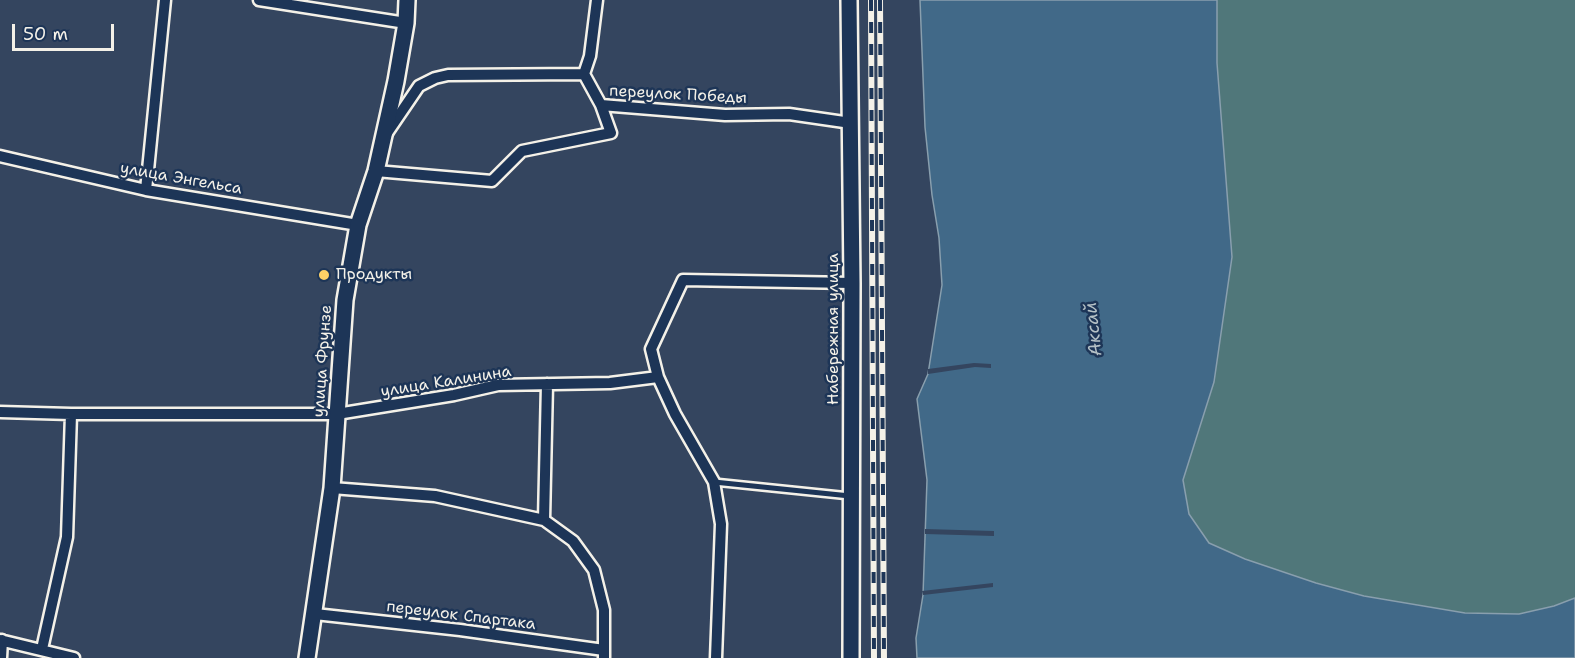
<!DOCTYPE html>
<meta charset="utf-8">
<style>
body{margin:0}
#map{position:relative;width:1575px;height:658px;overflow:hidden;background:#34455f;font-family:"Shantell Sans",sans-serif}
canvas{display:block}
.scale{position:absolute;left:12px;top:24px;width:102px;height:27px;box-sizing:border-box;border:3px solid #f4f1e8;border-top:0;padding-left:8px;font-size:18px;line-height:21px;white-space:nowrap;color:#f4f1e8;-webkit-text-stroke:4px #1d3557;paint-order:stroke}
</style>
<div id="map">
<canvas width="1575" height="658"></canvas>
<div class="scale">50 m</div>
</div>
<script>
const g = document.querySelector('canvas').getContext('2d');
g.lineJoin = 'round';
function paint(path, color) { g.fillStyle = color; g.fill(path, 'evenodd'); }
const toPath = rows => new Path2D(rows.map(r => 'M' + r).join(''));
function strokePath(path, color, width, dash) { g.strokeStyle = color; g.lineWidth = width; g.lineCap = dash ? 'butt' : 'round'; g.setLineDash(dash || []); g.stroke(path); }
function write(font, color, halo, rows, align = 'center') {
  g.font = font + ' "Shantell Sans",sans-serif'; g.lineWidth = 5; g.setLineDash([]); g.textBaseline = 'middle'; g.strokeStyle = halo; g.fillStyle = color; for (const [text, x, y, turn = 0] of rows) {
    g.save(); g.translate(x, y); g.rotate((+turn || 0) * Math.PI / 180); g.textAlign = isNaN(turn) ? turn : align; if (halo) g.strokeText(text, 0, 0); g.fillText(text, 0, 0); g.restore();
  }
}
paint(toPath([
 [1217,0,1575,0,1575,598,1554,606,1519,614,1465,613,1364,596,1316,583,1245,559,1209,543,1188,514,1183,480,1214,382]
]), '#50777a');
const water = toPath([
 [920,0,1217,0,1217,63,1232,257,1214,382,1183,480,1189,514,1209,543,1245,559,1316,583,1364,596,1465,613,1519,614,1554,606,1575,598,1575,658,917,658,916,638,923,595,927,480,917,399,928,374,942,285,939,238,932,195,925,127,920,0]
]);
paint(water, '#416988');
strokePath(water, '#899fae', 1.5);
paint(toPath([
 [974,363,991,364,991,368,975,367,928,374,928,369],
 [925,529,994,531,994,536,925,534],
 [993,583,993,587,923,595,922,591]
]), '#34455f');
const lane = toPath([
 [714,482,850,496]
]);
const street = toPath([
 [259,0,406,23],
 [584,74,590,56,597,0],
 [584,74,601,105],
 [387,133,419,86,435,78,448,75,584,74],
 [0,156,146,190,358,225],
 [376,171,492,181,522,151,611,133,601,105,725,115,789,114,851,123],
 [146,190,165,0],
 [658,377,675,414,714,482,721,524,716,658],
 [0,412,71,414,337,414,454,395,498,385,610,383,658,377,651,349,683,280,852,283],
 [332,488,435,496,544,520,573,541,594,570,604,610,604,658],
 [544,520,547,384],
 [315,614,460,630,604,650],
 [0,640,74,658],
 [42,649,67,537,71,414],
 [1,658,2,640]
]);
const secondary = toPath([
 [849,0,852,283,851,658],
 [307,658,332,488,345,300,358,225,376,171,396,81,406,23,407,0]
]);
strokePath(lane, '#f4f1e8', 10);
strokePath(street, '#f4f1e8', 15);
strokePath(secondary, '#f4f1e8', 20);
strokePath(lane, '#1d3557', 5);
strokePath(street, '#1d3557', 10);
strokePath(secondary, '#1d3557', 15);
const rail = toPath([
 [871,0,874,658],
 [880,0,884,658]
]);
strokePath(rail, '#f4f1e8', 6);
strokePath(rail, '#1d3557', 4, [11]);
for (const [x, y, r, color] of [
 [324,275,6,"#ffd166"]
]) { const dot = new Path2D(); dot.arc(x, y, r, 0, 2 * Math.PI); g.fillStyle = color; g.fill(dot); strokePath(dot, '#1d3557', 2); }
write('16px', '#f4f1e8', '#1d3557', [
 ["переулок Победы",678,95,3],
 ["улица Энгельса",181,179,10],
 ["Набережная улица",834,329,-90],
 ["улица Фрунзе",323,361,-86],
 ["улица Калинина",446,382,-9],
 ["переулок Спартака",461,616,7]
]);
write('16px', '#f4f1e8', '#1d3557', [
 ["Продукты",336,275]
], 'left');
write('italic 18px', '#b5c1c6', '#1d3557', [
 ["Аксай",1094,329,-96]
]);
</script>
